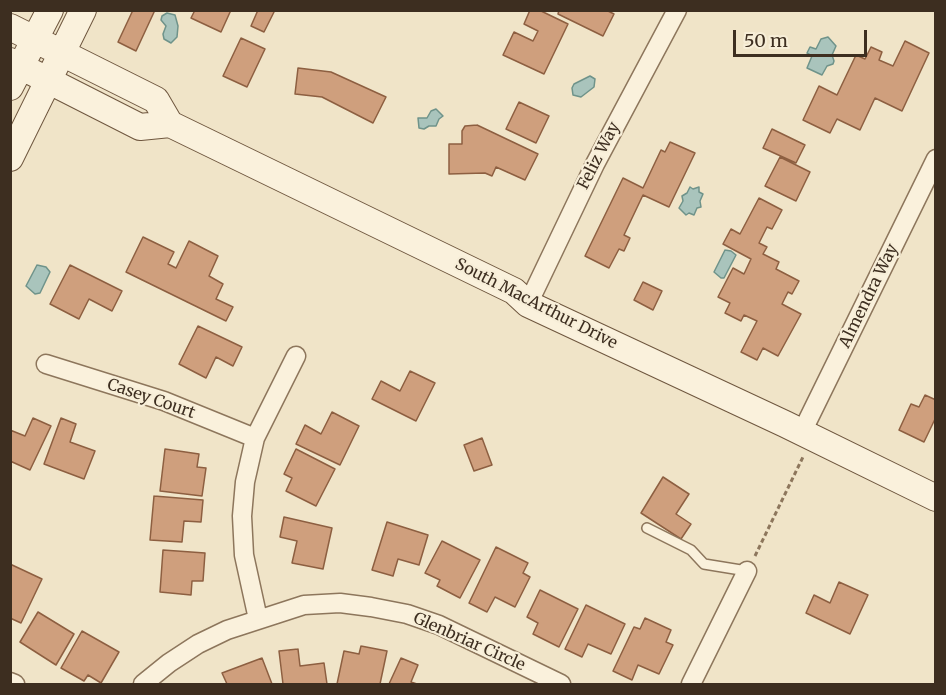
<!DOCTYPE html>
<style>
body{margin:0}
#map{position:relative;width:946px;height:695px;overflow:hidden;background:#f0e4c8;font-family:Merriweather,serif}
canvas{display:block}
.frame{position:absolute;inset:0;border:12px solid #3d2e20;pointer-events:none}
.scale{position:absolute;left:733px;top:30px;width:134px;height:27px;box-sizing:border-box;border:3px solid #3d2e20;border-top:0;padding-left:8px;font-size:18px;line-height:21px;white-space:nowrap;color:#3d2e20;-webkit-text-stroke:4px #f7eed8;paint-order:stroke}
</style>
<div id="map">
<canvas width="946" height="695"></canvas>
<div class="frame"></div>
<div class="scale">50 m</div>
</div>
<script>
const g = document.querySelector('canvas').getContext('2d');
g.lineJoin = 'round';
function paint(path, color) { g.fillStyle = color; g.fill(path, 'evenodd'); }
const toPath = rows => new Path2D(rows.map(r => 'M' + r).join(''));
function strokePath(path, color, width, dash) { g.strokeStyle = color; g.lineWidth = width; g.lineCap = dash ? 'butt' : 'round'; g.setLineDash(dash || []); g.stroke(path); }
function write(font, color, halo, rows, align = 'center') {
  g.font = font + ' Merriweather,serif'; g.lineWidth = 4.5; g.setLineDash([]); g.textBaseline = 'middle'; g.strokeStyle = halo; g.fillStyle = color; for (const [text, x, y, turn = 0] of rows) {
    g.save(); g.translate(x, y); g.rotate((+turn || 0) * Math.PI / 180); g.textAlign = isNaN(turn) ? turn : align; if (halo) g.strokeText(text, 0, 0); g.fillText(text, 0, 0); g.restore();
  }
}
const water = toPath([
 [167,13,175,15,178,26,177,37,171,43,164,39,163,34,166,26,161,20,162,16,167,13],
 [828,37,836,46,832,55,834,61,833,64,827,66,822,75,807,68,812,56,807,53,810,47,816,49,821,39,828,37],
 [590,76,595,79,594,87,581,97,573,95,572,88,574,84,590,76],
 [436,109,443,116,439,119,436,126,429,126,424,129,419,128,418,118,427,118,431,111,436,109],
 [690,187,693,189,699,187,699,192,703,194,700,201,701,207,697,208,694,215,689,213,686,215,679,208,683,201,682,196,687,193,690,187],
 [725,250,731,251,736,255,724,278,721,278,714,272,725,250],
 [37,265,46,267,50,272,40,293,35,294,26,286,37,265]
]);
paint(water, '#a9c4bc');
strokePath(water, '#6f938a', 1.5);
const building = toPath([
 [133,10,155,10,136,51,118,42,133,10],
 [195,10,231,10,221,32,191,18,195,10],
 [258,10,275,10,264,32,251,26,258,10],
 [530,10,539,10,568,24,544,74,503,55,514,32,533,41,538,31,524,24,530,10],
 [559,10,606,10,614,14,603,36,558,14,559,10],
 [241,38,265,49,247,87,223,76,241,38],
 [905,41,929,53,902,111,875,98,860,130,837,119,830,133,803,120,819,86,837,95,856,55,865,59,871,47,882,52,879,60,893,66,905,41],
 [298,68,331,72,386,97,373,123,322,97,295,94,298,68],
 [519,102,549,116,536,143,506,129,519,102],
 [477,125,538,154,525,180,496,167,492,176,485,173,449,174,449,144,462,144,462,131,465,126,477,125],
 [772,129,805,145,796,163,763,148,772,129],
 [670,142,695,153,669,207,643,195,624,235,630,238,624,251,619,249,609,268,585,256,623,178,643,188,661,150,665,152,670,142],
 [780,157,810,172,796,201,765,186,780,157],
 [759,198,782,210,772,229,767,227,759,243,767,247,763,254,779,262,776,269,799,281,792,294,788,292,782,304,801,314,778,356,763,348,757,360,741,352,757,321,744,315,741,321,725,313,730,303,718,297,733,268,744,274,751,259,723,244,731,229,740,234,759,198],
 [143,237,174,252,168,264,176,268,189,241,218,256,209,276,223,284,216,299,233,307,226,321,126,272,143,237],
 [70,265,122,291,112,311,89,299,79,319,50,304,70,265],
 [643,282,662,291,653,310,634,300,643,282],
 [198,326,242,347,233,366,216,357,206,378,179,364,198,326],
 [410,371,435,383,416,421,372,399,381,381,400,391,410,371],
 [925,395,936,400,936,417,924,442,899,430,911,404,919,407,925,395],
 [332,412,359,426,340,465,296,444,305,425,321,434,332,412],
 [33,418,51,426,30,470,10,461,10,430,25,436,33,418],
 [61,418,76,424,70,442,95,451,84,479,44,464,61,418],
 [482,438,492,465,474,471,464,445,482,438],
 [165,449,199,454,197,467,206,468,202,496,160,491,165,449],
 [296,449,335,469,316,506,286,491,292,478,284,474,296,449],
 [663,477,689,494,676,514,691,524,681,539,641,513,663,477],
 [154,496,203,500,201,522,184,521,182,542,150,540,154,496],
 [284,517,332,528,323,569,292,563,297,541,280,537,284,517],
 [387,522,428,535,419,565,398,559,393,576,372,570,387,522],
 [442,541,480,560,460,598,437,586,440,580,425,573,442,541],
 [496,547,528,563,523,573,530,577,515,607,495,597,487,612,469,603,496,547],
 [163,550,205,553,203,581,192,581,191,595,160,592,163,550],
 [10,564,42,579,21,623,10,618,10,564],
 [839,582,868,595,850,634,806,613,814,595,830,603,839,582],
 [540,590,578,609,559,647,533,634,538,623,527,617,540,590],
 [586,605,625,624,611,654,588,644,582,657,565,649,586,605],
 [38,612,74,634,56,665,20,642,38,612],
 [645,618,671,630,666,642,673,645,659,674,638,665,632,680,613,671,634,627,640,629,645,618],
 [82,631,119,652,101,683,88,675,84,681,61,668,82,631],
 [361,646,387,651,380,684,337,684,344,651,359,654,361,646],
 [298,649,300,666,324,663,327,684,283,684,279,651,298,649],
 [262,658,272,684,227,684,222,673,262,658],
 [401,658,418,665,411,682,417,684,389,684,401,658]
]);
paint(building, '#cf9f7d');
strokePath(building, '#8d5f41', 1.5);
const lane = toPath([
 [647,528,691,550,704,564,747,571]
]);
const street = toPath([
 [528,304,595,164,677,10],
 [46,364,164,401,255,438],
 [802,432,936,159],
 [258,619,244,555,242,516,245,482,255,438,296,356],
 [10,682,15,684],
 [143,684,169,663,198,644,227,630,304,605,340,603,371,607,407,614,439,625,561,684],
 [691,684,747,571]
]);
const secondary = toPath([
 [10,27,156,100,170,124],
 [10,61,140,127,170,124,514,291,528,304,785,424,936,498],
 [10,87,50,10],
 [10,158,83,10]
]);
strokePath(lane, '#8d765c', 12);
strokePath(street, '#8d765c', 21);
strokePath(secondary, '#6f573f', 28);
strokePath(toPath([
 [755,556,803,457]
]), '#8d765c', 3, [4.5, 3]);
strokePath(lane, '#faf1dc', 9);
strokePath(street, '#faf1dc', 18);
strokePath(secondary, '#faf1dc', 26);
write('16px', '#3d2e20', '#f7eed8', [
 ["Feliz Way",599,156,-63],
 ["Almendra Way",869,296,-64],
 ["South MacArthur Drive",536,304,27],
 ["Casey Court",151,399,19],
 ["Glenbriar Circle",469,642,24]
]);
</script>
